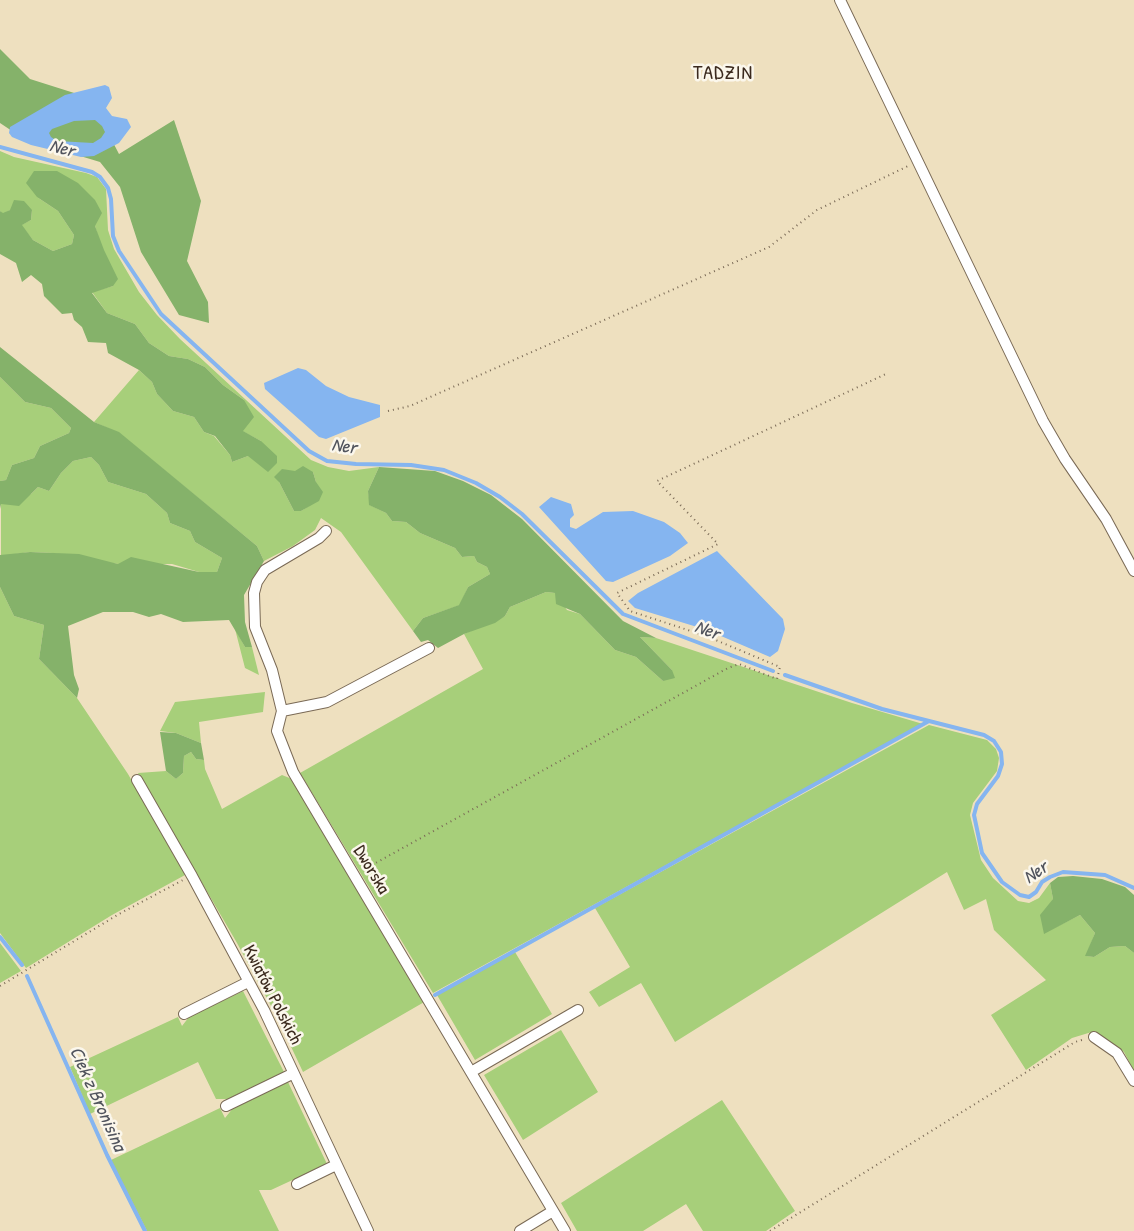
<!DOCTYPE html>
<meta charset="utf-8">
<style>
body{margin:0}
canvas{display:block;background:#eee0bf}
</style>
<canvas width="1134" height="1231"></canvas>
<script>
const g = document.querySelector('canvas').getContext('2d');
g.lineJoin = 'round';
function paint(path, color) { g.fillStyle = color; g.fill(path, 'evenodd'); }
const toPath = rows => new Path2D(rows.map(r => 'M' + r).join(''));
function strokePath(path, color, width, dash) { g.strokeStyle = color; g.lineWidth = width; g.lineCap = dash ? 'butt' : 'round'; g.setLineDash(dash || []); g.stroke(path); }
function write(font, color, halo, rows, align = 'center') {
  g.font = font + ' "Patrick Hand",sans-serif'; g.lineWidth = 5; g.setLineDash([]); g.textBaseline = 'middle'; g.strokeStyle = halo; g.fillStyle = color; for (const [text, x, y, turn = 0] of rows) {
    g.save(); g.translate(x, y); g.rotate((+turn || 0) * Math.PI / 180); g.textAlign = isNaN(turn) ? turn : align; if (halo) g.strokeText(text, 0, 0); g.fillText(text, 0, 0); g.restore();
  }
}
paint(toPath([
 [0,151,14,157,86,173,97,177,106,189,108,230,114,249,139,292,157,315,180,339,311,460,328,467,349,471,379,467,368,491,370,505,386,513,392,521,406,522,420,533,455,548,462,557,474,556,477,562,487,567,490,574,468,587,460,605,423,618,413,631,341,532,321,518,315,530,293,546,264,561,257,546,119,433,94,422,139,370,152,382,157,394,173,411,194,417,204,432,214,436,230,455,232,462,248,456,261,441,242,431,244,400,223,385,205,367,188,359,169,356,149,343,135,324,107,313,92,292,113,286,95,226,37,197,58,211,74,235,72,244,53,251,33,240,21,225,31,220,32,210,10,210,3,214,0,211],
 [313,472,316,482,309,506,301,511,294,511,279,482],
 [0,377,25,402,51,408,71,428,69,433,40,446,34,458,12,465,6,480,0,481],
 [91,457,99,465,108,482,146,494,167,513,170,523,190,531,195,542,222,558,217,572,199,572,172,564,118,564,53,553,30,552,1,556,1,504,31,494,38,487,49,491,61,473,73,461],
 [0,587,14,616,44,625,39,659,77,698,128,774,185,875,112,915,26,968,0,933],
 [546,592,555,593,567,610,580,614,615,650,636,657,663,681,672,670,640,637,656,638,852,703,923,724,433,993,300,773,483,669,464,634,505,616,510,607],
 [235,629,245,647,252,647,259,675,245,668],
 [265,692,263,712,199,722,201,743,176,733,160,731,175,702],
 [929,725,987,740,996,749,999,758,997,771,973,803,970,815,981,860,993,878,1018,901,1029,903,1039,898,1050,883,1053,899,1044,933,1080,915,1095,933,1086,956,1094,957,1110,947,1125,946,1134,953,1134,1071,1124,1052,1095,1031,1072,1038,1026,1070,991,1015,1046,980,994,930,986,899,964,910,947,872,675,1042,641,983,599,1007,589,992,630,967,595,908],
 [191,752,196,759,204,760,205,769,222,809,282,775,292,779,426,1001,303,1072,276,1015,237,943,138,773,166,771,176,779,183,773,184,756],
 [0,943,21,971,0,983],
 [515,952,552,1014,475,1060,437,995],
 [243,991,284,1072,228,1099,216,1099,198,1062,90,1114,70,1067,178,1017,182,1026,189,1017],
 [561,1030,598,1092,523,1140,484,1075],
 [288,1082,327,1164,271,1190,259,1190,279,1231,147,1231,111,1160,220,1108,225,1118,233,1108],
 [722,1100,795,1211,766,1231,703,1231,686,1204,643,1231,577,1231,561,1203]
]), '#a7cf7a');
paint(toPath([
 [0,49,30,79,90,98,119,154,174,120,201,201,187,261,208,302,209,323,179,315,141,252,120,187,100,162,24,139,0,123],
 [34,171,57,171,78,183,95,200,102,213,95,226,104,250,118,279,113,286,92,293,107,313,135,324,149,343,169,356,188,359,205,367,223,385,244,400,254,417,243,431,261,441,277,456,277,463,268,472,248,456,232,462,230,455,215,436,204,432,194,417,173,411,157,394,152,382,139,370,108,353,106,343,88,342,82,327,74,320,72,313,62,314,44,296,42,284,31,275,22,282,16,263,0,254,0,211,3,213,10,210,14,200,24,201,32,210,31,220,22,225,33,240,53,251,72,244,74,235,58,211,37,197,26,183],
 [0,347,94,422,119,432,257,546,264,561,244,595,245,622,252,647,245,647,229,620,183,622,161,614,149,617,133,612,103,612,68,626,74,675,79,689,77,698,39,659,44,625,14,616,0,587,0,555,30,552,79,554,118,564,131,557,199,572,217,572,222,558,195,542,190,531,170,523,167,513,146,494,108,482,99,465,91,457,73,461,61,473,49,491,38,487,19,506,1,504,0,509,0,481,6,480,12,465,34,458,40,446,69,433,71,428,51,408,25,402,0,377],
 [303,466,313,472,316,482,323,492,319,501,301,511,294,511,279,482,274,477,282,469,295,471],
 [379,467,435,471,463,481,491,495,522,519,623,621,656,638,640,637,672,670,675,678,663,681,636,657,615,650,580,614,556,604,555,593,546,592,510,607,505,616,495,623,464,634,438,648,428,640,421,642,413,631,423,618,459,605,468,587,490,574,487,567,477,562,474,556,462,557,455,548,420,533,406,522,392,521,386,513,369,505,368,491],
 [160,732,176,733,201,743,204,760,196,759,191,752,184,756,183,773,176,779,166,771],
 [1073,876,1102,879,1125,887,1134,895,1134,953,1125,946,1110,947,1094,957,1085,956,1095,933,1080,915,1044,934,1040,915,1053,899,1050,883,1058,877]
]), '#85b26a');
paint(toPath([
 [105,85,109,87,112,98,106,108,112,116,127,119,131,127,119,143,94,156,81,157,31,145,12,137,9,133,10,127,65,95],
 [95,120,102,126,105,132,101,138,93,143,57,141,51,137,49,133,52,129,74,121],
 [298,368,306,370,326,386,349,397,380,405,380,417,326,439,319,437,265,389,264,383],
 [551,497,571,504,574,515,570,519,570,527,576,529,603,512,633,511,664,522,680,533,688,543,670,556,613,582,606,581,539,507],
 [717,551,783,619,785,629,778,651,770,657,707,630,635,608,628,601,638,593]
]), '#85b5f0');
strokePath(toPath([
 [0,147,92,172,100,177,108,188,111,199,113,236,119,251,161,314,309,451,327,461,356,464,411,465,444,470,476,483,500,497,522,514,623,614,773,671],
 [785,675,882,709,984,735,994,741,1001,752,1002,764,998,776,977,804,974,815,982,853,1002,882,1020,895,1029,897,1036,892,1042,882,1050,877,1063,872,1105,875,1134,888],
 [0,937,22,965],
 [27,976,107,1155,145,1231],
 [435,995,929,721]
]), '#85b5f0', 4);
const minor = toPath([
 [840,0,1043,421,1065,459,1106,519,1134,571],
 [326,531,319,538,265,570,257,582,254,593,255,627,272,670,282,711,277,731,293,772,565,1231],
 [282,711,327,702,429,648],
 [137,780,192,876,264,1010,368,1231],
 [184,1014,248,982],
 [1094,1037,1117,1053,1134,1081],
 [471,1072,578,1010],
 [226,1106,292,1074],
 [297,1184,336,1165],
 [520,1231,553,1211]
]);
strokePath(minor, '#7a6a56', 12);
strokePath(toPath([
 [388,411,410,406,769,247,817,210,908,166],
 [363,870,728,668,739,664,777,679,780,667,706,636,630,611,617,593,718,544,657,481,888,373],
 [0,986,119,914,183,880],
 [770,1231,1075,1042,1085,1039]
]), '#7a6a56', 2, [1, 4]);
strokePath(minor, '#fff', 10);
write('18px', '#3b2a1e', '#fbf7ec', [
 ["Dworska",371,870,59],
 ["Kwiatów Polskich",272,995,63]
]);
write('italic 19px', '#51545d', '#fbf7ec', [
 ["Ner",62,149,15],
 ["Ner",344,447,8],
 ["Ner",707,631,21],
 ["Ner",1036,873,-35],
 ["Ciek z Bronisina",97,1099,66]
]);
g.letterSpacing = '1px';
write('20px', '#3b2a1e', '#fbf7ec', [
 ["TADZIN",723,74]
]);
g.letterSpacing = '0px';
</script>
